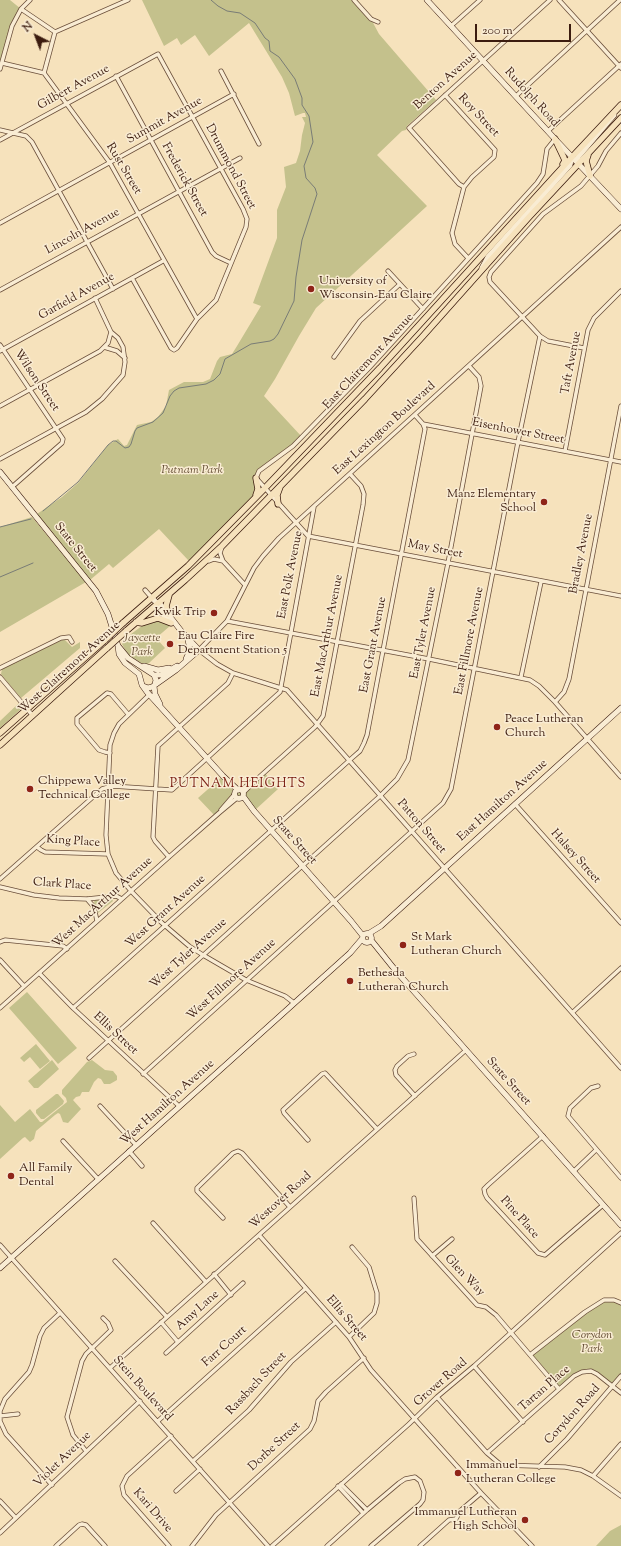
<!DOCTYPE html>
<style>
body{margin:0}
#map{position:relative;width:621px;height:1546px;overflow:hidden;background:#f6e2bc;font-family:"Sorts Mill Goudy",serif}
canvas{display:block}
.north{position:absolute;left:16px;top:16px;width:40px;height:40px;-webkit-text-stroke:3px #f9ecd3;paint-order:stroke;rotate:318deg;font-size:11px;font-weight:700;line-height:16px;text-align:center;color:#3c1c0f}
.north::after{content:'';display:block;margin:auto;width:14px;height:18px;background:#3c1c0f;clip-path:polygon(50% 0,100% 100%,50% 72%,0 100%)}
.scale{position:absolute;left:475px;top:24px;width:96px;height:18px;box-sizing:border-box;border:2px solid #3c1c0f;border-top:0;padding-left:5px;font-size:12px;line-height:14px;white-space:nowrap;color:#3c1c0f;-webkit-text-stroke:3px #f9ecd3;paint-order:stroke}
</style>
<div id="map">
<canvas width="621" height="1546"></canvas>
<div class="north">N</div>
<div class="scale">200 m</div>
</div>
<script>
const g = document.querySelector('canvas').getContext('2d');
g.lineJoin = 'round';
function paint(path, color) { g.fillStyle = color; g.fill(path, 'evenodd'); }
const toPath = rows => new Path2D(rows.map(r => 'M' + r).join(''));
function strokePath(path, color, width, dash) { g.strokeStyle = color; g.lineWidth = width; g.lineCap = dash ? 'butt' : 'round'; g.setLineDash(dash || []); g.stroke(path); }
function write(font, color, halo, rows, align = 'center') {
  g.font = font + ' "Sorts Mill Goudy",serif'; g.lineWidth = 3; g.setLineDash([]); g.textBaseline = 'middle'; g.strokeStyle = halo; g.fillStyle = color; for (const [text, x, y, turn = 0] of rows) {
    g.save(); g.translate(x, y); g.rotate((+turn || 0) * Math.PI / 180); g.textAlign = isNaN(turn) ? turn : align; if (halo) g.strokeText(text, 0, 0); g.fillText(text, 0, 0); g.restore();
  }
}
paint(toPath([
 [0,0,10,0,21,9,12,26,2,60,0,60],
 [142,0,354,0,371,19,379,34,436,100,407,126,406,130,402,131,377,155,427,206,316,308,299,336,275,379,264,396,302,437,257,472,256,497,189,561,159,529,113,568,109,564,90,580,37,514,62,497,78,483,108,445,118,439,124,446,127,445,137,425,151,422,158,417,166,406,169,390,184,382,203,382,210,379,217,361,220,357,232,354,237,346,261,306,253,303,277,238,277,210,286,187,284,167,296,163,300,151,302,135,305,123,302,117,306,117,305,113,303,113,295,116,289,93,282,77,249,23,209,56,195,35,181,45,177,38,164,46],
 [32,517,86,582,0,632,0,527],
 [156,620,165,622,170,626,156,638,165,648,148,664,141,663,128,655,122,644,131,634,146,623],
 [64,639,72,647,80,642,80,648,21,698,3,677,1,674,2,669],
 [20,702,22,705,21,709,0,728,0,721],
 [264,772,278,789,254,811,242,800,237,798,215,816,198,798,223,776,241,790],
 [112,899,113,901,98,913,94,902,95,900],
 [27,992,77,1048,58,1064,9,1008],
 [36,1044,50,1061,40,1069,30,1057,24,1062,20,1058],
 [52,1060,59,1069,38,1088,34,1088,28,1081],
 [92,1060,105,1070,113,1071,117,1076,117,1080,110,1084,104,1084,101,1079,98,1078,94,1082,89,1092,82,1092,80,1096,76,1097,73,1100,81,1109,68,1123,63,1122,60,1114,58,1113,55,1115,36,1131,34,1139,30,1142,25,1137,23,1138,0,1159,0,1105,15,1122,30,1109,40,1122,42,1122,67,1102,66,1098,62,1094,62,1090,87,1062],
 [56,1094,58,1094,64,1101,63,1104,44,1119,41,1119,36,1113,36,1110],
 [604,1300,614,1300,621,1303,621,1376,612,1385,591,1371,582,1372,559,1389,530,1355,585,1312],
 [621,1525,621,1546,596,1546,610,1531]
]), '#c4c18c');
strokePath(toPath([
 [43,511,78,482,108,445,113,441,116,441,125,448,129,447,131,444,135,431,137,428,153,422,163,413,170,396,174,391,179,388,206,384,214,380,220,374,225,359,251,344,270,341,274,339,278,334,294,301,296,277,302,240,317,194,315,188,306,178,304,166,313,142,309,116,302,105,302,98,295,79,279,57,270,51,269,41,265,38,255,23,240,13,227,11,218,6,211,0],
 [0,527,31,519],
 [0,577,33,563]
]), '#797c76', 1);
const street = toPath([
 [354,0,371,19,378,22],
 [559,0,621,68],
 [21,9,55,32],
 [451,26,480,0],
 [2,63,44,73,110,163,197,319],
 [0,69,12,26,21,9,30,0],
 [221,71,259,144],
 [44,73,55,32,128,0],
 [116,76,212,252,216,256,231,263],
 [445,95,495,150,494,157,472,177,464,187],
 [516,96,620,0],
 [0,130,26,136,32,142,113,289],
 [548,131,621,64],
 [555,139,547,149,543,174,537,183,369,368,293,446,259,471,256,478,308,536,621,596],
 [0,140,158,54,243,209,247,219,246,227,216,300,197,319,177,348,174,350,171,348,132,278],
 [0,223,234,94],
 [621,227,279,538,263,556,254,568,227,621,199,650,217,664,233,673,287,690,621,1068],
 [468,258,455,244,452,233,464,187,459,184,409,128,550,0],
 [388,271,423,309],
 [0,290,240,158],
 [0,345,63,439,62,443,12,487],
 [104,347,117,351,125,358],
 [584,348,548,341,540,336,490,282,489,277,491,272,543,214,581,186,598,166,606,151,621,133],
 [0,351,163,261],
 [334,357,360,321,400,284],
 [0,406,100,351,108,343,111,332],
 [415,415,423,424,621,462],
 [565,451,588,330,594,318,621,291],
 [0,459,86,412,102,399,123,375,125,362,123,347,118,338,111,332,95,298],
 [222,547,220,553,223,561,245,585],
 [209,561,214,559,223,561],
 [145,590,152,598],
 [227,621,429,659,530,680,539,686,555,702,621,777],
 [0,668,61,638,69,637,72,642],
 [0,677,33,716],
 [521,677,541,582],
 [149,695,119,724,114,733,110,745,106,835,108,854,116,873,131,891,162,923,189,946,203,955,246,980,285,996,294,1003],
 [555,702,564,692,569,679,621,406],
 [110,753,105,752,99,750,77,724,77,718,107,693,111,694,128,714],
 [241,790,256,779],
 [243,793,257,779,315,727,323,716,363,505,364,494,361,486,350,474],
 [515,804,621,923],
 [221,810,234,795],
 [37,847,41,850,45,852,108,854],
 [169,857,155,841,153,837,158,746,228,683,233,673],
 [0,879,102,789,112,786,172,790,280,692,314,507],
 [0,887,34,895,59,898,87,899,116,896,122,899],
 [87,899,94,907,97,921],
 [0,942,5,940,63,946,67,949],
 [0,960,24,986],
 [39,973,73,1008,179,1106],
 [0,1008,169,857,219,813,237,798],
 [73,1008,352,758,360,751,364,743,367,735,425,429,423,424],
 [573,1012,621,968],
 [414,1054,408,1056,397,1066,395,1070,396,1075,415,1096],
 [89,1058,380,796,397,779,408,760,448,563,481,386,479,377,469,366],
 [143,1074,443,803,451,789,518,442,540,336],
 [598,1086,591,1088,570,1108,568,1116,621,1178],
 [100,1106,136,1145],
 [543,1136,488,1185,484,1189,485,1194,487,1198,538,1253,545,1255,603,1205],
 [308,1140,284,1113,283,1110,322,1074,325,1073,377,1129],
 [63,1141,98,1179],
 [129,1151,142,1166],
 [574,1171,596,1150],
 [414,1198,417,1239,477,1305,486,1307,496,1315,559,1389],
 [223,1218,197,1191,197,1188,233,1153,238,1151,242,1153,290,1207],
 [153,1223,206,1282],
 [259,1235,349,1337,371,1370,481,1493,532,1546],
 [0,1245,268,1546],
 [432,1256,452,1239],
 [115,1261,167,1317],
 [214,1274,231,1295],
 [161,1322,178,1342],
 [349,1337,374,1313,377,1303,377,1293,369,1267,352,1247],
 [166,1353,243,1283],
 [530,1355,585,1312,604,1300,614,1300,621,1303],
 [474,1366,523,1422],
 [110,1368,466,1050],
 [437,1397,487,1453,501,1465,565,1467,581,1470,593,1476,621,1496],
 [0,1416,18,1414],
 [158,1421,305,1289],
 [86,1451,73,1435,67,1417,82,1361,86,1354,111,1330,108,1323,103,1318],
 [487,1453,574,1376,582,1372,591,1371,597,1374,621,1393],
 [193,1461,249,1410,291,1362,336,1322],
 [539,1467,567,1439,621,1376],
 [593,1476,621,1444],
 [341,1484,367,1510],
 [52,1485,6,1434,0,1421,0,1411,5,1399,29,1372,32,1365,40,1336,44,1328,60,1313],
 [338,1486,363,1513],
 [176,1491,200,1469],
 [0,1501,16,1518],
 [0,1533,140,1401],
 [56,1546,79,1525,82,1524,86,1525,105,1546],
 [169,1546,124,1495,122,1486,127,1476,171,1436],
 [192,1546,216,1515,310,1429,314,1421,318,1401,326,1392,364,1358],
 [272,1546,409,1424,437,1397,474,1366,621,1233],
 [327,1546,367,1510,399,1483,405,1479,415,1477,420,1481,424,1492,423,1500,420,1504,371,1546],
 [420,1546,449,1520,456,1519,460,1511,481,1493]
]);
const secondary = toPath([
 [427,0,555,139,621,209],
 [578,163,578,157,614,115],
 [482,268,488,257,570,165,572,157],
 [0,472,96,591,108,614,118,646,119,654,125,663,139,674,142,685,147,692,223,776,238,790],
 [158,604,157,608,170,622],
 [119,647,128,658,154,675,156,680,155,684],
 [186,659,190,650,188,640],
 [144,666,158,670,169,668],
 [154,675,161,675,177,666],
 [143,686,148,688,152,687,176,670,199,650,182,632,161,605,158,604,152,598],
 [154,686,155,694,160,704],
 '234.5 794a4.5 4.5 0 1 1 9 0a4.5 4.5 0 1 1-9 0Z',
 [243,796,254,811,351,921,363,936],
 '362.5 938a4.5 4.5 0 1 1 9 0a4.5 4.5 0 1 1-9 0Z',
 [368,934,381,926,621,708],
 [371,940,396,971,621,1225],
 [0,1268,350,953,362,939]
]);
const primary = toPath([
 [555,139,564,158,565,161,563,164],
 [588,155,586,161,590,176],
 [256,478,258,489,256,495],
 [278,504,277,495,280,487],
 [168,614,166,606,169,595],
 [136,622,142,623,158,618,171,623],
 [123,623,188,566,265,488,380,368,572,157,621,105],
 [126,631,185,580,222,546,365,399,423,336,529,217,621,118],
 [0,733,105,640],
 [0,745,107,648]
]);
strokePath(street, '#6a4e3a', 5);
strokePath(secondary, '#3c1c0f', 6);
strokePath(primary, '#3c1c0f', 7);
strokePath(street, '#f9ecd3', 3.5);
strokePath(secondary, '#f9ecd3', 5);
strokePath(primary, '#f6e2bc', 5.5);
const primaryBridge = toPath([
 [105,640,123,623],
 [107,648,126,631]
]);
strokePath(primaryBridge, '#3c1c0f', 7, []);
strokePath(primaryBridge, '#f6e2bc', 5.5);
for (const [x, y, r, color] of [
 [311,289,4,"#8f2418"],
 [544,502,4,"#8f2418"],
 [214,613,4,"#8f2418"],
 [170,644,4,"#8f2418"],
 [497,727,4,"#8f2418"],
 [30,789,4,"#8f2418"],
 [403,945,4,"#8f2418"],
 [350,981,4,"#8f2418"],
 [11,1176,4,"#8f2418"],
 [458,1473,4,"#8f2418"],
 [525,1520,4,"#8f2418"]
]) { const dot = new Path2D(); dot.arc(x, y, r, 0, 2 * Math.PI); g.fillStyle = color; g.fill(dot); strokePath(dot, '#f9ecd3', 1.5); }
write('12px', '#3c1c0f', '#f9ecd3', [
 ["Benton Avenue",446,81,-42],
 ["Gilbert Avenue",74,88,-29],
 ["Rudolph Road",531,98,48],
 ["Roy Street",478,116,47],
 ["Summit Avenue",165,121,-29],
 ["Drummond Street",230,167,62],
 ["Rust Street",123,169,59],
 ["Frederick Street",184,180,61],
 ["Lincoln Avenue",83,232,-29],
 ["Garfield Avenue",77,297,-29],
 ["East Clairemont Avenue",369,362,-47],
 ["Taft Avenue",572,363,-79],
 ["Wilson Street",36,381,56],
 ["East Lexington Boulevard",385,429,-42],
 ["Eisenhower Street",518,432,11],
 ["State Street",75,548,51],
 ["May Street",435,550,11],
 ["Bradley Avenue",582,554,-79],
 ["East Polk Avenue",291,575,-79],
 ["East Tyler Avenue",424,633,-79],
 ["East MacArthur Avenue",328,636,-79],
 ["East Fillmore Avenue",470,641,-79],
 ["East Grant Avenue",374,645,-79],
 ["West Clairemont Avenue",70,668,-42],
 ["East Hamilton Avenue",503,801,-42],
 ["Patton Street",421,827,49],
 ["State Street",294,841,48],
 ["King Place",73,842,4],
 ["Halsey Street",575,857,48],
 ["Clark Place",62,885,4],
 ["West MacArthur Avenue",103,903,-42],
 ["West Grant Avenue",166,912,-42],
 ["West Tyler Avenue",189,954,-42],
 ["West Fillmore Avenue",232,980,-42],
 ["Ellis Street",115,1034,43],
 ["State Street",508,1082,48],
 ["West Hamilton Avenue",168,1103,-42],
 ["Westover Road",281,1201,-42],
 ["Pine Place",519,1218,48],
 ["Glen Way",464,1276,46],
 ["Amy Lane",198,1311,-42],
 ["Ellis Street",346,1319,49],
 ["Farr Court",225,1347,-42],
 ["Grover Road",441,1383,-41],
 ["Rassbach Street",257,1384,-47],
 ["Stein Boulevard",142,1389,48],
 ["Tartan Place",545,1389,-41],
 ["Corydon Road",573,1415,-48],
 ["Dorbe Street",275,1447,-43],
 ["Violet Avenue",63,1460,-44],
 ["Kari Drive",152,1511,49]
]);
write('12px', '#3c1c0f', '#f9ecd3', [
 ["University of",319,282],
 ["Wisconsin-Eau Claire",319,296],
 ["Manz Elementary",536,495,"right"],
 ["School",536,509,"right"],
 ["Kwik Trip",206,613,"right"],
 ["Eau Claire Fire",178,637],
 ["Department Station 5",178,651],
 ["Peace Lutheran",505,720],
 ["Church",505,734],
 ["Chippewa Valley",38,782],
 ["Technical College",38,796],
 ["St Mark",411,938],
 ["Lutheran Church",411,952],
 ["Bethesda",358,974],
 ["Lutheran Church",358,988],
 ["All Family",19,1169],
 ["Dental",19,1183],
 ["Immanuel",466,1466],
 ["Lutheran College",466,1480],
 ["Immanuel Lutheran",517,1513,"right"],
 ["High School",517,1527,"right"]
], 'left');
write('italic 12px', '#654e34', '#f9ecd3', [
 ["Putnam Park",192,471],
 ["Jaycette",142,639],
 ["Park",142,653],
 ["Corydon",592,1336],
 ["Park",592,1350]
]);
g.letterSpacing = '1px';
write('13px', '#7a1f14', '#f9ecd3', [
 ["PUTNAM HEIGHTS",238,785]
]);
g.letterSpacing = '0px';
</script>
